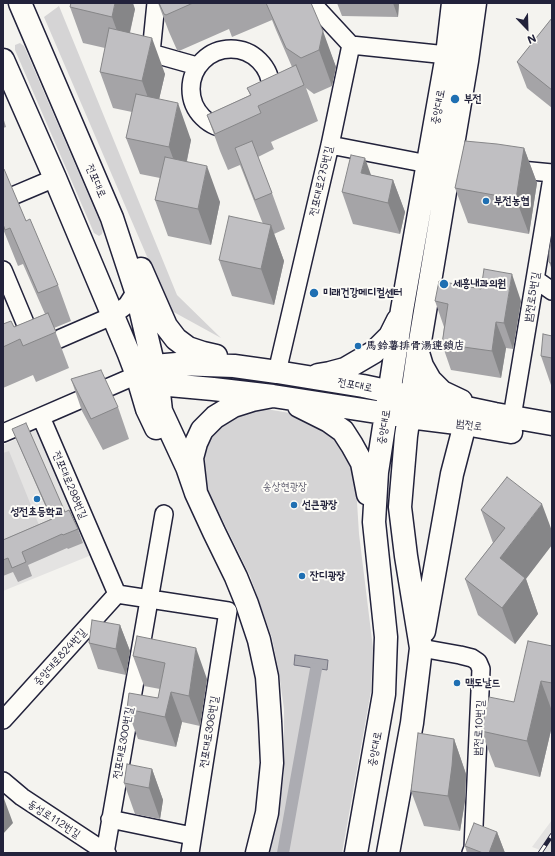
<!DOCTYPE html>
<meta charset="utf-8">
<style>
body{margin:0}
#map{position:relative;width:555px;height:856px;overflow:hidden;background:#f4f3ef;font-family:Mali,sans-serif}
canvas{display:block}
.frame{position:absolute;inset:0;border:4px solid #22223b;pointer-events:none}
.north{position:absolute;left:507px;top:8px;width:40px;height:40px;-webkit-text-stroke:3px #fdfcf7;paint-order:stroke;rotate:157deg;font-size:11px;font-weight:700;line-height:16px;text-align:center;color:#22223b}
.north::after{content:'';display:block;margin:auto;width:14px;height:18px;background:#22223b;clip-path:polygon(50% 0,100% 100%,50% 72%,0 100%)}
</style>
<div id="map">
<canvas width="555" height="856"></canvas>
<div class="frame"></div>
<div class="north">N</div>
</div>
<script>
const g = document.querySelector('canvas').getContext('2d');
g.lineJoin = 'round';
function paint(path, color) { g.fillStyle = color; g.fill(path, 'evenodd'); }
const toPath = rows => new Path2D(rows.map(r => 'M' + r).join(''));
function strokePath(path, color, width, dash) { g.strokeStyle = color; g.lineWidth = width; g.lineCap = dash ? 'butt' : 'round'; g.setLineDash(dash || []); g.stroke(path); }
function write(font, color, halo, rows, align = 'center') {
  g.font = font + ' Mali,"LXGW WenKai TC","Poor Story",sans-serif'; g.lineWidth = 4; g.setLineDash([]); g.textBaseline = 'middle'; g.strokeStyle = halo; g.fillStyle = color; for (const [text, x, y, turn = 0] of rows) {
    g.save(); g.translate(x, y); g.rotate((+turn || 0) * Math.PI / 180); g.textAlign = isNaN(turn) ? turn : align; if (halo) g.strokeText(text, 0, 0); g.fillText(text, 0, 0); g.restore();
  }
}
paint(toPath([
 [41,428,94,554,3,591,3,445],
 [552,820,552,853,549,853,532,847]
]), '#e4e3e2');
paint(toPath([
 [59,6,177,295,221,338,170,310,44,17],
 [20,43,24,46,103,229,102,234,99,236,94,233,15,50,15,45],
 [254,407,296,414,336,437,353,468,356,486,359,534,373,648,371,691,342,853,270,853,279,809,284,773,284,709,279,673,272,638,250,576,200,474,201,450,213,425],
 [9,451,43,535,3,551,3,453]
]), '#d5d4d5');
const water = toPath([
 [295,655,328,660,327,670,294,665,295,655]
]);
paint(water, '#acacb2');
strokePath(water, '#757582', 1);
strokePath(toPath([
 [283,853,316,669]
]), '#acacb2', 12);
const minor = toPath([
 [156,3,151,53,197,66],
 [351,45,447,55],
 '191 89a40 40 0 1 1 80 0a40 40 0 1 1-80 0Z',
 [330,145,428,164],
 [510,169,552,173],
 [3,200,55,178],
 [3,270,36,349,112,316,127,305,136,291],
 [535,279,552,291],
 [277,372,330,145,351,45,312,3],
 [41,417,117,594],
 [512,417,552,178],
 [3,433,137,375],
 [421,648,460,655,472,658,478,662,481,669,473,848,471,853],
 [3,720,117,594,228,611],
 [3,781,22,797,107,853],
 [110,819,192,836],
 [105,853,164,514],
 [190,853,228,611]
]);
const major = toPath([
 [20,3,112,218,136,291,158,384,161,411,187,467,196,493],
 [3,60,55,178,129,354,137,375,147,409,156,428],
 [141,269,166,326,176,339,188,348,203,353,216,356],
 [418,353,422,366,430,380,442,392,461,401],
 [142,372,154,366,177,364,234,366,277,372,363,386,495,414,552,424],
 [318,375,330,373,345,369,374,352,390,336,398,320],
 [145,379,158,384,213,389,273,396,409,417,465,424,511,432],
 [299,406,329,421,343,431,352,445,362,463,368,494],
 [424,631,452,474,465,424],
 [257,853,267,813,272,763,270,721,267,677,259,640,247,604,236,577,214,532,196,493,192,458,196,443,202,430,215,417,233,406,252,400,273,396],
 [356,853,384,694,386,637,374,522,377,472,402,310,447,55,453,3],
 [388,853,412,723,421,648,406,556,400,507,406,436,418,353,467,61,475,3]
]);
strokePath(minor, '#22223b', 20);
strokePath(major, '#22223b', 25);
strokePath(minor, '#fdfcf7', 17);
strokePath(major, '#fdfcf7', 22);
const rail = toPath([
 [540,853,552,835]
]);
strokePath(rail, '#22223b', 4.5);
strokePath(rail, '#fdfcf7', 3, [9]);
paint(toPath([
 [158,3,311,3,336,67,332,86,314,94,306,88,318,121,271,142,274,149,258,157,272,193,285,229,274,234,284,261,274,305,232,296,219,260,263,224,240,165,228,170,220,151,207,115,250,95,247,88,292,67,276,30,272,20,232,37,229,29,179,51,177,50,169,32],
 [337,3,399,3,398,17,342,16],
 [70,7,135,9,130,33,165,74,159,99,191,140,187,161,220,202,211,245,168,236,155,200,160,178,140,174,126,138,132,112,113,108,100,72,105,48,83,43],
 [552,18,552,108,527,88,517,62],
 [3,117,6,127,3,128],
 [524,148,537,183,529,234,468,223,455,188],
 [3,169,26,221,58,285,71,321,54,328,69,368,36,382,33,375,3,388,3,324,14,327,45,314,23,264,18,266,3,229],
 [371,175,393,180,405,212,400,234,353,224,342,192],
 [552,236,552,270,549,262],
 [435,301,521,301,513,349,506,348,501,378,451,370,442,344,444,327],
 [552,336,552,388,541,356],
 [71,379,118,407,129,439,103,450,82,411],
 [12,429,65,512,78,529,83,543,68,549,67,548,28,565,32,576,18,582,13,572,3,576,3,540,51,519,18,443],
 [507,477,526,579,538,614,515,644,478,615,465,579,493,543,481,510],
 [120,625,130,651,126,675,98,669,89,643],
 [137,636,207,679,200,726,182,722,176,747,138,739,127,709,158,698,160,689,144,686,133,656],
 [552,646,552,726,540,777,495,767,481,731,514,702],
 [454,739,466,774,465,801,460,831,424,826,411,791],
 [152,769,163,800,160,819,135,814,124,783],
 [497,832,505,853,467,853,465,846]
]), '#a5a4a7');
paint(toPath([
 [115,3,133,3,135,9,125,53,112,17],
 [393,3,399,3,398,17],
 [323,31,336,67,332,86,319,50],
 [152,38,165,74,155,117,142,81],
 [178,103,191,140,182,183,169,147],
 [524,148,537,183,529,234,516,199],
 [365,158,376,189,361,173],
 [207,166,220,202,211,245,198,209],
 [393,180,405,212,400,234,388,203],
 [271,225,284,261,274,305,261,269],
 [512,274,521,301,513,349,504,323],
 [496,322,506,348,501,378,492,351],
 [542,504,552,531,552,545,526,579,538,614,515,644,502,608,500,558],
 [120,625,130,651,126,675,116,649],
 [196,648,207,679,200,726,189,696],
 [541,681,552,711,552,726,540,777,527,741],
 [171,692,182,722,176,747,165,717],
 [454,739,466,774,465,801,460,831,448,796],
 [152,769,163,800,160,819,149,788],
 [3,796,13,823,3,834],
 [497,832,505,853,489,853]
]), '#868688');
const building = toPath([
 [71,3,115,3,112,17,70,7,71,3],
 [159,3,193,3,166,15,164,14,159,3],
 [266,3,311,3,323,31,319,50,301,58,286,48,266,3],
 [552,18,552,90,517,62,552,18],
 [109,28,152,38,142,81,100,72,109,28],
 [296,65,304,85,258,106,261,113,215,134,207,115,251,95,247,88,296,65],
 [136,94,178,103,169,147,126,138,136,94],
 [252,141,272,193,255,200,235,148,252,141],
 [465,141,497,144,524,148,516,199,455,188,465,141],
 [351,155,365,158,361,173,393,180,388,203,342,192,351,155],
 [165,157,207,166,198,209,155,200,165,157],
 [3,169,4,169,26,221,30,219,58,285,38,293,10,228,5,230,3,224,3,169],
 [229,216,271,225,261,269,219,260,229,216],
 [552,236,552,264,549,262,549,253,552,236],
 [484,269,512,274,504,323,496,322,492,351,442,344,448,304,435,301,439,281,481,289,484,269],
 [48,313,56,332,23,346,20,339,3,347,3,324,11,321,14,327,48,313],
 [543,334,552,336,552,358,541,356,543,334],
 [101,370,118,407,91,419,71,379,101,370],
 [26,423,65,512,69,510,78,529,63,535,62,534,22,552,26,562,12,568,8,558,3,560,3,540,52,519,12,429,26,423],
 [507,477,542,504,500,558,525,578,502,608,465,579,505,528,481,510,507,477],
 [92,620,120,625,116,649,89,643,92,620],
 [137,636,196,648,189,696,171,692,165,717,127,709,129,693,158,698,165,663,133,656,137,636],
 [528,641,552,646,552,683,541,681,527,741,481,731,489,697,514,702,528,641],
 [418,733,454,739,452,766,448,796,411,791,418,733],
 [127,764,152,769,149,788,124,783,127,764],
 [474,823,497,832,489,853,483,853,465,846,474,823]
]);
paint(building, '#c0bfc2');
strokePath(building, '#868688', 1);
for (const [x, y, r, color] of [
 [455,99,5,"#1f6fb2"],
 [486,201,4,"#1f6fb2"],
 [444,284,5,"#1f6fb2"],
 [314,293,5,"#1f6fb2"],
 [358,346,4,"#1f6fb2"],
 [37,499,4,"#1f6fb2"],
 [294,505,4,"#1f6fb2"],
 [302,576,4,"#1f6fb2"],
 [457,683,4,"#1f6fb2"]
]) { const dot = new Path2D(); dot.arc(x, y, r, 0, 2 * Math.PI); g.fillStyle = color; g.fill(dot); strokePath(dot, '#fdfcf7', 1.5); }
write('bold 11px', '#22223b', '#fdfcf7', [
 ["부전",464,99],
 ["부전농협",494,201],
 ["세흥내과의원",453,284],
 ["미래건강메디컬센터",323,293],
 ["馬鈴薯排骨湯連鎖店",366,346],
 ["선큰광장",302,505],
 ["성전초등학교",37,512,"center"],
 ["잔디광장",310,576],
 ["맥도날드",465,683]
], 'left');
write('11px', '#22223b', '#fdfcf7', [
 ["중앙대로",438,107,-80],
 ["전포대로",96,181,67],
 ["전포대로275번길",321,181,-77],
 ["범전로5번길",532,297,-81],
 ["전포대로",355,385,10],
 ["범전로",469,425,8],
 ["중앙대로",384,427,-81],
 ["전포대로298번길",70,485,67],
 ["중앙대로824번길",60,657,-48],
 ["범전로10번길",479,728,-87],
 ["전포대로306번길",209,732,-81],
 ["전포대로300번길",123,743,-80],
 ["중앙대로",375,749,-80],
 ["동성로112번길",54,819,33]
]);
write('11px', '#585769', '#fdfcf7', [
 ["송상현광장",285,487]
]);
</script>
